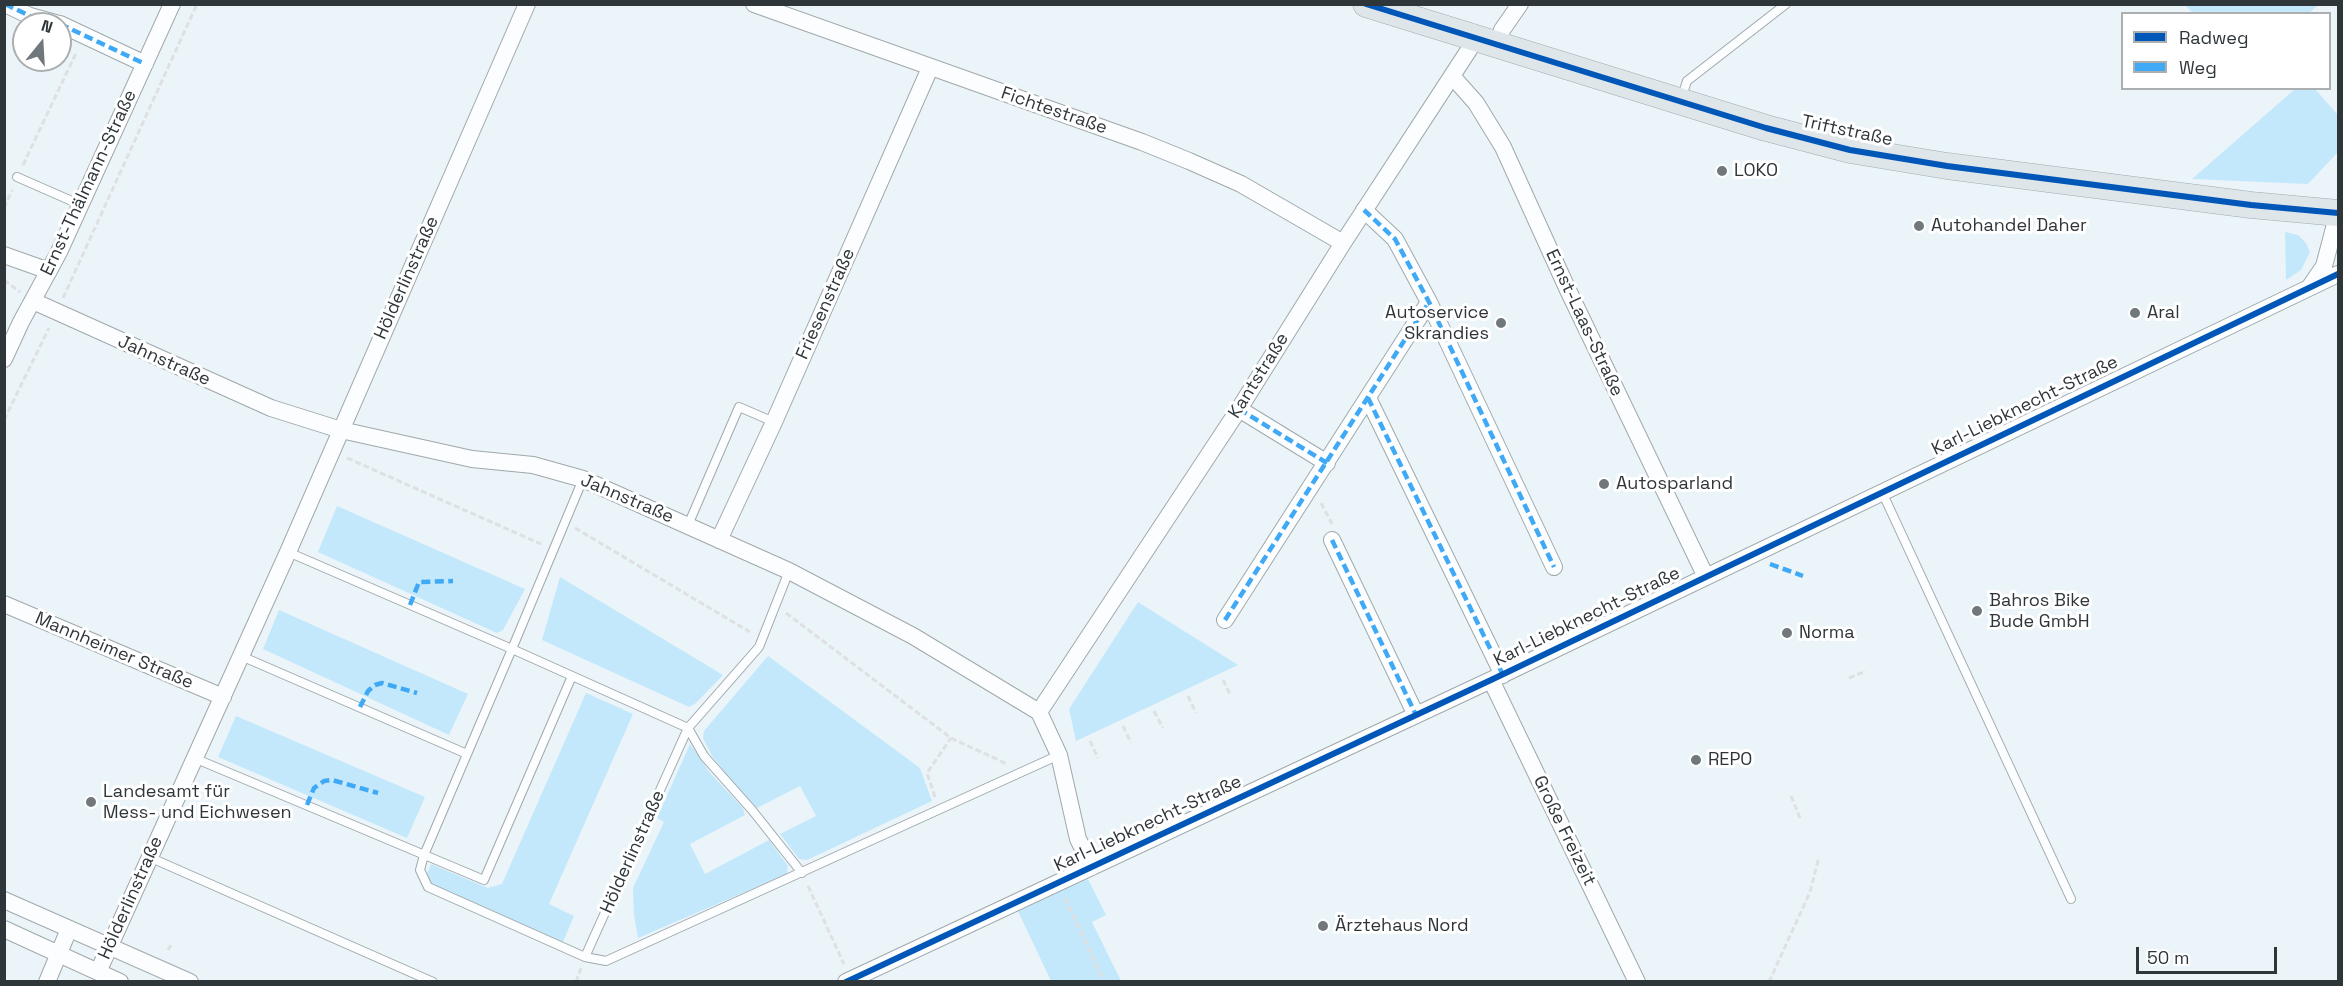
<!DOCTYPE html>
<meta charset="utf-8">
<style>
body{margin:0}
#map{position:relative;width:2343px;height:986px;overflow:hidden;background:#ebf4f8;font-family:"Space Grotesk",sans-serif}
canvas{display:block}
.frame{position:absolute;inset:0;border:6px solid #2f363a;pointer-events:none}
.legend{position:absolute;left:2121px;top:12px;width:210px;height:78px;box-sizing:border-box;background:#fff;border:2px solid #acafb0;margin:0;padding:8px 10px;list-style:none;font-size:18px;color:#2f363a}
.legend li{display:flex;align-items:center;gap:12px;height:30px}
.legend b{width:30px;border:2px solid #acafb0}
.north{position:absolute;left:12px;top:12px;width:60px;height:60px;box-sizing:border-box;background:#fff;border:2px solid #acafb0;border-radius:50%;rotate:18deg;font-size:16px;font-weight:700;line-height:24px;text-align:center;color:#2f363a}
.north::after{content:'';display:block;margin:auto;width:21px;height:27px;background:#71787c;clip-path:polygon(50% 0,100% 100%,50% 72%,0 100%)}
.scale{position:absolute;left:2136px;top:947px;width:141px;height:27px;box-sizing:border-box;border:3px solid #2f363a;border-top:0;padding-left:8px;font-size:18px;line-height:21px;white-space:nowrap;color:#2f363a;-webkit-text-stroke:4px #fff;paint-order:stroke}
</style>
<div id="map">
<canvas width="2343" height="986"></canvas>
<div class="frame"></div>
<ul class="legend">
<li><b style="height:8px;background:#0057b8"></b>Radweg</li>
<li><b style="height:8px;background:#3fa9f5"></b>Weg</li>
</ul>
<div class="north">N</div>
<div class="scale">50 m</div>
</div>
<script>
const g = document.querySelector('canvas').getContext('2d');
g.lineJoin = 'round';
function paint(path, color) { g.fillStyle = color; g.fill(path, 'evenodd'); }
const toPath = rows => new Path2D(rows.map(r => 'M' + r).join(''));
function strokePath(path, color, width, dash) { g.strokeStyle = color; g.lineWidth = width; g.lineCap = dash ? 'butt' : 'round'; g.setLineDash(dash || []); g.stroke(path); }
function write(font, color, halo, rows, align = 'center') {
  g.font = font + ' "Space Grotesk",sans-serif'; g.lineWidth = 6; g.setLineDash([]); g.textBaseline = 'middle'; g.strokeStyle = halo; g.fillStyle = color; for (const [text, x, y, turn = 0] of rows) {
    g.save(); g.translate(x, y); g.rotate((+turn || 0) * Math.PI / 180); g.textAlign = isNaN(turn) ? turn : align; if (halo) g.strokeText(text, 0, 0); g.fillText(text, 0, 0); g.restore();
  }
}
paint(toPath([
 [2185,5,2318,5,2308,14,2193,13],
 [2295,89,2315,89,2338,115,2338,152,2308,184,2192,179],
 [2285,232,2298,235,2306,243,2310,252,2301,270,2286,280],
 [337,506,525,589,503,630,497,633,318,552],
 [560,577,723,675,696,703,689,707,542,640],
 [1138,602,1238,665,1076,741,1069,709],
 [279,610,468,694,449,735,263,649],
 [768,656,920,768,932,801,807,860,799,859,780,834,816,816,800,786,757,808,737,788,712,756,703,738,704,731],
 [586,693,633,714,549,904,574,916,562,944,433,886,427,874,431,864,488,888,502,884],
 [236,716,425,797,407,838,218,757],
 [690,744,711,774,743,808,745,815,690,844,705,874,769,840,788,866,787,874,638,938,634,915,633,888,664,822,657,818],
 [1088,879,1106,915,1092,922,1121,981,1051,981,1017,909]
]), '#c4e8fb');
const service = toPath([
 [1681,99,1687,81,1786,4],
 [17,177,81,205],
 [1882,492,2071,899],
 [688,525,739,407,774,422],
 [288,552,512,649,688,728,585,957,428,887,420,870,424,855,512,649,583,479],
 [789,571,759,647,688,728,704,756,752,810,802,873],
 [241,656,467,754],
 [194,758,484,880,572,676],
 [149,857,433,982],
 [585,957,606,961,1059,755]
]);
const minor = toPath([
 [5,4,30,16,59,24],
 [754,4,1142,142,1189,161,1241,184,1343,243],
 [60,24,145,64],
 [1498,46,1502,30,1520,4],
 [1452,76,1476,103,1503,147,1567,288,1706,577],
 [1364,210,1395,239,1429,302,1554,567],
 [4,255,49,271],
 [2309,288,2324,266,2338,213],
 [33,301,271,408,341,430,472,459,533,465,583,479,789,571,913,636,1039,712,1059,755,1078,839,1092,867],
 [4,359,21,322,59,252,172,4],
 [1368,398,1503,675],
 [1239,409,1327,463],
 [719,540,774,422,930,68],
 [1332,540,1416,715],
 [4,604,223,697],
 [1225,620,1429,302],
 [1491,680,1637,982],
 [1039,712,1239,409,1343,243,1476,39],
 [4,900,190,982],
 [4,929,120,982],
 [98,972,288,552,527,4],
 [47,982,69,929],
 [846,982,1491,680,2338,274]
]);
const primary = toPath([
 [1366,4,1766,128,1850,150,1947,166,2111,187,2251,205,2338,213]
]);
strokePath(service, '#a0a8ab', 10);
strokePath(minor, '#a0a8ab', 18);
strokePath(primary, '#9cabb3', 27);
strokePath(toPath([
 [23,165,77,51],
 [4,208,12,190],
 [4,280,20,292],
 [63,298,197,4],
 [4,420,49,328],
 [347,458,541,544],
 [1321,503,1332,524],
 [575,528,750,632],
 [786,613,951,738,1007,764],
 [1849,678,1866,671],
 [1223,680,1231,696],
 [1188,696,1196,713],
 [1154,711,1163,728],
 [1123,726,1131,743],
 [1090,741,1098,758],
 [1791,796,1800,818],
 [935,797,927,773,951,738],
 [808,886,844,964],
 [1065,898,1104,982],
 [168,950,171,945],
 [576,982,581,968],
 [1769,982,1810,892,1819,857]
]), '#dee0e2', 3, [6, 3]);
strokePath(service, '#fcfdfe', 8);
strokePath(minor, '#fcfdfe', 16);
strokePath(primary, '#dfe6ea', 26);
strokePath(toPath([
 [5,4,30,16,59,24],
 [60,24,145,64],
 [1364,210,1395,239,1429,302,1554,567],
 [1368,398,1503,675],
 [1239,409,1327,463],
 [1332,540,1416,715],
 [1770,564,1803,576],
 [410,605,419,582,453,581],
 [1225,620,1429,302],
 [360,707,368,691,375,685,382,683,417,693],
 [307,805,314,788,324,781,332,780,378,793]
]), '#3fa9f5', 4.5, [9, 4.5]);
strokePath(toPath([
 [1366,4,1766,128,1850,150,1947,166,2111,187,2251,205,2338,213],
 [846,982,1491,680,2338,274]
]), '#0057b8', 6);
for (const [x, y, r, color] of [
 [1722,171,6,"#71787c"],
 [1919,226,6,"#71787c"],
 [2135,313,6,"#71787c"],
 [1501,323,6,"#71787c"],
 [1604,484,6,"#71787c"],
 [1977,611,6,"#71787c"],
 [1787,633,6,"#71787c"],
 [1696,760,6,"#71787c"],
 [91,802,6,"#71787c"],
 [1323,926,6,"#71787c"]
]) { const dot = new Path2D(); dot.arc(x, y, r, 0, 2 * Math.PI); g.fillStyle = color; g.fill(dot); strokePath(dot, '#fff', 2); }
write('18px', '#2f363a', '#fff', [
 ["Fichtestraße",1054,111,19],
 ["Triftstraße",1847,131,12],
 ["Ernst-Thälmann-Straße",89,183,-65],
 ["Hölderlinstraße",407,278,-66],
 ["Friesenstraße",826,304,-66],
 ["Ernst-Laas-Straße",1584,323,65],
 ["Jahnstraße",164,361,24],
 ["Kantstraße",1259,376,-58],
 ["Karl-Liebknecht-Straße",2025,406,-26],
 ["Jahnstraße",627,499,23],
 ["Karl-Liebknecht-Straße",1587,617,-26],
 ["Mannheimer Straße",114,651,23],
 ["Karl-Liebknecht-Straße",1148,824,-25],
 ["Große Freizeit",1564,831,64],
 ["Hölderlinstraße",633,852,-66],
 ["Hölderlinstraße",131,898,-66]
]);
write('18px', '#2f363a', '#fff', [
 ["LOKO",1734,171],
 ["Autohandel Daher",1931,226],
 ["Autoservice",1489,313,"right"],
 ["Skrandies",1489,334,"right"],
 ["Aral",2147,313],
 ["Autosparland",1616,484],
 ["Bahros Bike",1989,601],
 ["Bude GmbH",1989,622],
 ["Norma",1799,633],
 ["REPO",1708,760],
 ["Landesamt für",103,792],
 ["Mess- und Eichwesen",103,813],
 ["Ärztehaus Nord",1335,926]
], 'left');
</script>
